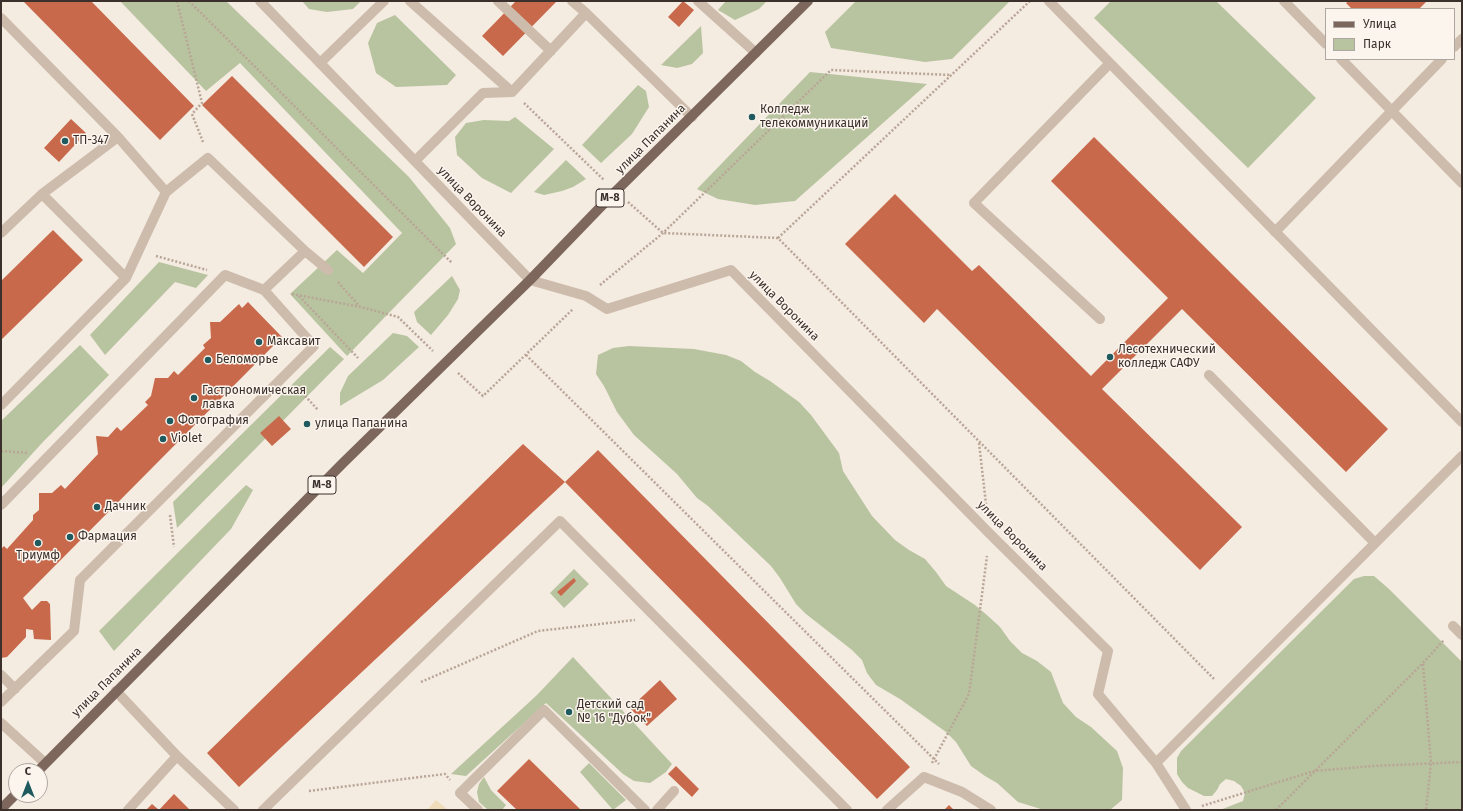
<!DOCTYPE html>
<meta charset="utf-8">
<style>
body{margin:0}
#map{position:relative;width:1463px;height:811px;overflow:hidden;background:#f4ebe1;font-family:"Fira Sans",sans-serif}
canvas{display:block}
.frame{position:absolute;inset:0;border:2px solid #3b302b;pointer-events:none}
.legend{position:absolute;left:1325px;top:8px;width:130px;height:52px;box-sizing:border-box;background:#fbf5ee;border:1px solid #aea6a0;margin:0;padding:5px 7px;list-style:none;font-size:12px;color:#3b302b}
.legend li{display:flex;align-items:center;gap:8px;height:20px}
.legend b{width:20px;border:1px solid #aea6a0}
.north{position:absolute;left:8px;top:763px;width:40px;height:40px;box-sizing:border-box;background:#fbf5ee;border:1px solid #aea6a0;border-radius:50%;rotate:0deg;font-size:11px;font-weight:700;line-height:16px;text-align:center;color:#3b302b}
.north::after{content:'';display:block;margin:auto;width:14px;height:18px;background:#1f5a5e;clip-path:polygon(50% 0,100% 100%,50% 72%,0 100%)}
</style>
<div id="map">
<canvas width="1463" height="811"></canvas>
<div class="frame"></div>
<ul class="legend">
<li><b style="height:5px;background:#7d675c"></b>Улица</li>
<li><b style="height:11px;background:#b8c4a0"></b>Парк</li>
</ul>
<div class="north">С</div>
</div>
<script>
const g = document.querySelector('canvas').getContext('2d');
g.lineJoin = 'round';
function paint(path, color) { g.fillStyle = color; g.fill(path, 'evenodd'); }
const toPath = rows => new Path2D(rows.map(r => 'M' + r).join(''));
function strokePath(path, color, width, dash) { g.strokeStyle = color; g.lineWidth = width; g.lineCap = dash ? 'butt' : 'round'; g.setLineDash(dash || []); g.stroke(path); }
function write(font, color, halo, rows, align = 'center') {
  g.font = font + ' "Fira Sans",sans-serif'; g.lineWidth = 3; g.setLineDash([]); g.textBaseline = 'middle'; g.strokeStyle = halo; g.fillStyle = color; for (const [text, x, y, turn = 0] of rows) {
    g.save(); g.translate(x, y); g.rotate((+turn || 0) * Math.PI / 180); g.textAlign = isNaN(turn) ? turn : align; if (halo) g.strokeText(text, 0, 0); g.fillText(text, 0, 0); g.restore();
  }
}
paint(toPath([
 [120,1,226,1,409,177,450,228,456,244,347,356,290,294,337,250,363,273,402,233,240,63,206,91],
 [302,1,361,1,353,9,327,12,309,9],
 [726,1,767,1,759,9,735,20,718,10],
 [856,1,1010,1,952,59,925,62,831,48,825,32],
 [1111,1,1216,1,1316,98,1248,168,1094,18],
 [395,15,456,75,447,85,396,87,376,73,368,43,377,23],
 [701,26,703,53,692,64,677,68,661,65],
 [810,72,927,84,795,201,755,205,718,199,697,189],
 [638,85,646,91,649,107,632,134,601,163,582,145],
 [515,117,554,149,511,193,482,178,457,155,455,137,466,123,484,120,509,121],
 [566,160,586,179,573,187,562,191,544,195,534,192],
 [159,262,208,275,196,288,175,282,105,355,90,335],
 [452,276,460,290,458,299,448,315,431,335,417,322,414,312],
 [393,333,407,336,419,347,383,380,340,406,340,393,348,376],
 [80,345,109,375,42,443,1,488,1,421],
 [629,346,694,349,726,355,741,361,755,372,770,381,799,402,811,415,839,453,843,471,872,516,895,540,909,550,925,559,936,572,946,586,975,605,988,616,1000,627,1010,641,1022,653,1037,661,1051,672,1063,703,1076,717,1091,727,1117,751,1123,768,1122,800,1110,810,1044,810,1018,802,997,783,985,776,971,766,956,742,946,732,900,699,876,685,867,673,862,660,852,650,806,614,796,604,780,578,771,566,708,506,697,498,677,474,634,435,617,412,604,386,596,374,598,355,613,348],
 [330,347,344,359,177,528,173,502],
 [246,485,253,490,231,529,114,651,99,631],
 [574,569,589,584,564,608,550,593],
 [1364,576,1374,576,1389,589,1462,662,1462,810,1220,810,1243,801,1245,793,1241,786,1234,781,1226,779,1220,784,1217,790,1212,796,1204,796,1188,788,1182,782,1177,774,1177,758,1181,751,1354,579],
 [573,657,672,764,666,772,650,783,634,781,623,774,546,703,466,776,451,774,537,695],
 [589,763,626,800,613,810,580,772],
 [484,777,491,790,506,805,502,810,488,810,479,802,477,792,479,784]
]), '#b8c4a0');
paint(toPath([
 [436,800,448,810,427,810]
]), '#efdcb8');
paint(toPath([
 [23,1,91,1,194,106,160,140],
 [516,1,557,1,503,56,482,36],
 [683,1,694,10,679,27,668,17],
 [1349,1,1427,1,1419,9,1352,9,1346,3],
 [232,76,393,237,364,267,202,105],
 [71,119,86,133,59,162,44,148],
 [1094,137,1388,429,1346,472,1182,309,1102,389,1242,527,1200,570,937,309,924,323,845,244,895,194,972,271,979,265,1091,376,1168,298,1051,181],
 [53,230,83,260,1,340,1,281],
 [248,302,282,337,23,598,32,610,41,601,47,601,50,604,51,640,34,639,33,630,26,629,26,637,7,657,1,658,1,549,4,546,7,549,33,520,33,515,39,510,39,493,52,493,61,485,65,489,98,454,96,436,108,437,117,427,121,431,148,405,145,402,151,396,155,378,168,378,174,371,178,375,205,348,203,345,211,338,210,322,220,322,239,304,242,308],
 [279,416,291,429,272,446,260,433],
 [523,444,565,482,598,450,910,767,877,799,565,482,239,787,207,753],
 [574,578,576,581,561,596,557,592],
 [660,680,677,699,647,726,630,708],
 [529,759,581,810,517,810,497,791],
 [676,766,699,789,692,797,668,774],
 [174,794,190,810,159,810],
 [152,804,159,810,146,810],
 [949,805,954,810,944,810]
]), '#c8694b');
strokePath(toPath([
 [177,1,202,103,192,114,203,142],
 [189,1,452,263],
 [524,103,604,180],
 [628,202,663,233,778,238,1215,680],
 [778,238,1030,1],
 [156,256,207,270],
 [338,282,360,307],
 [600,285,663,233,831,70,951,75],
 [292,294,361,307,398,317,433,351],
 [299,296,358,358],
 [526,355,939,764],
 [458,373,483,396,573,309],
 [297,387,318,410],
 [979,443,986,504],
 [1,451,28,453],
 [170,515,174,547],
 [1423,664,1431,763,1426,810],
 [421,682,538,631,635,620],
 [932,763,969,694,987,556],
 [309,791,445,774,450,780],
 [1202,806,1314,771,1373,766,1462,762],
 [1276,810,1423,663,1444,640]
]), '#b9a596', 2.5, [2, 2]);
strokePath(toPath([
 [410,1,512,92],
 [498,1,551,51],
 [572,1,586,13,692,117],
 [698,1,756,53],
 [1049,1,1462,422],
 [1284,1,1326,44],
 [1,18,118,137,166,192,208,158,305,251,264,290],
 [1454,47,1462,39],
 [1341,59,1462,183],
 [320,63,384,1],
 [415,161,483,93,512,92,586,13],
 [1275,232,1442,59],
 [1,233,42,194,118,137],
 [305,251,328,270],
 [126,278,166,192],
 [530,280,586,296,607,309,731,270,990,534,1108,651,1098,694,1156,763,1186,810],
 [1100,319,974,203,1110,63],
 [1209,375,1375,543],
 [1,405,126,278,42,194],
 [1,505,225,275,264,290,314,346,80,580,74,631,1,702],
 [1453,626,1462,635],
 [1,675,15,689],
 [116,691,177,756,234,810],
 [1,723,45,763],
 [1156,763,1462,456],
 [128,810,177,756],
 [263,810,560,521,847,810],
 [478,810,460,793,544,710,645,810],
 [657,810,674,791],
 [887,810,924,777,962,792,991,810]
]), '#cdbbac', 10);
strokePath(toPath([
 [260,1,530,280]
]), '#cdbbac', 10);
strokePath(toPath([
 [38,771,343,463,530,280,616,191,808,1],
 [1,809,16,794]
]), '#7d675c', 10);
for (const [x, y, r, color] of [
 [752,117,4,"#1f5a5e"],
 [65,141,4,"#1f5a5e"],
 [259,342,4,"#1f5a5e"],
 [1110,357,4,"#1f5a5e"],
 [208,360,4,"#1f5a5e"],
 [194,398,4,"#1f5a5e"],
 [170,421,4,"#1f5a5e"],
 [307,424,4,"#1f5a5e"],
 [163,439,4,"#1f5a5e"],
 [97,507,4,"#1f5a5e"],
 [70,537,4,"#1f5a5e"],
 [38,543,4,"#1f5a5e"],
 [569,712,4,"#1f5a5e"]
]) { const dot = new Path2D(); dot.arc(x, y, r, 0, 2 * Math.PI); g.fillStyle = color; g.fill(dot); strokePath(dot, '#fbf5ee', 1.5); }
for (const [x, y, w] of [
 [610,198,28],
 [322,485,28]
]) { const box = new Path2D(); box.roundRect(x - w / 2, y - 9, w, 18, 3); g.fillStyle = '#fbf5ee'; g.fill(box); strokePath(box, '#3b302b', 1); }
write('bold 11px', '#3b302b', null, [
 ["М-8",610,198],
 ["М-8",322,485]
]);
write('12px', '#3b302b', '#fbf5ee', [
 ["Колледж",760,110],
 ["телекоммуникаций",760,124],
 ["ТП-347",73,141],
 ["Максавит",267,342],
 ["Лесотехнический",1118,350],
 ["колледж САФУ",1118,364],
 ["Беломорье",216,360],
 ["Гастрономическая",202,391],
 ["лавка",202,405],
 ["Фотография",178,421],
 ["улица Папанина",315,424],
 ["Violet",171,439],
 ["Дачник",105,507],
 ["Фармация",78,537],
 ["Триумф",38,556,"center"],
 ["Детский сад",577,705],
 ["№ 16 \"Дубок\"",577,719]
], 'left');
write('12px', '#3b302b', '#fbf5ee', [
 ["улица Папанина",651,139,-45],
 ["улица Воронина",472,202,46],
 ["улица Воронина",784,306,45],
 ["улица Воронина",1012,536,45],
 ["улица Папанина",107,682,-45]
]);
</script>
